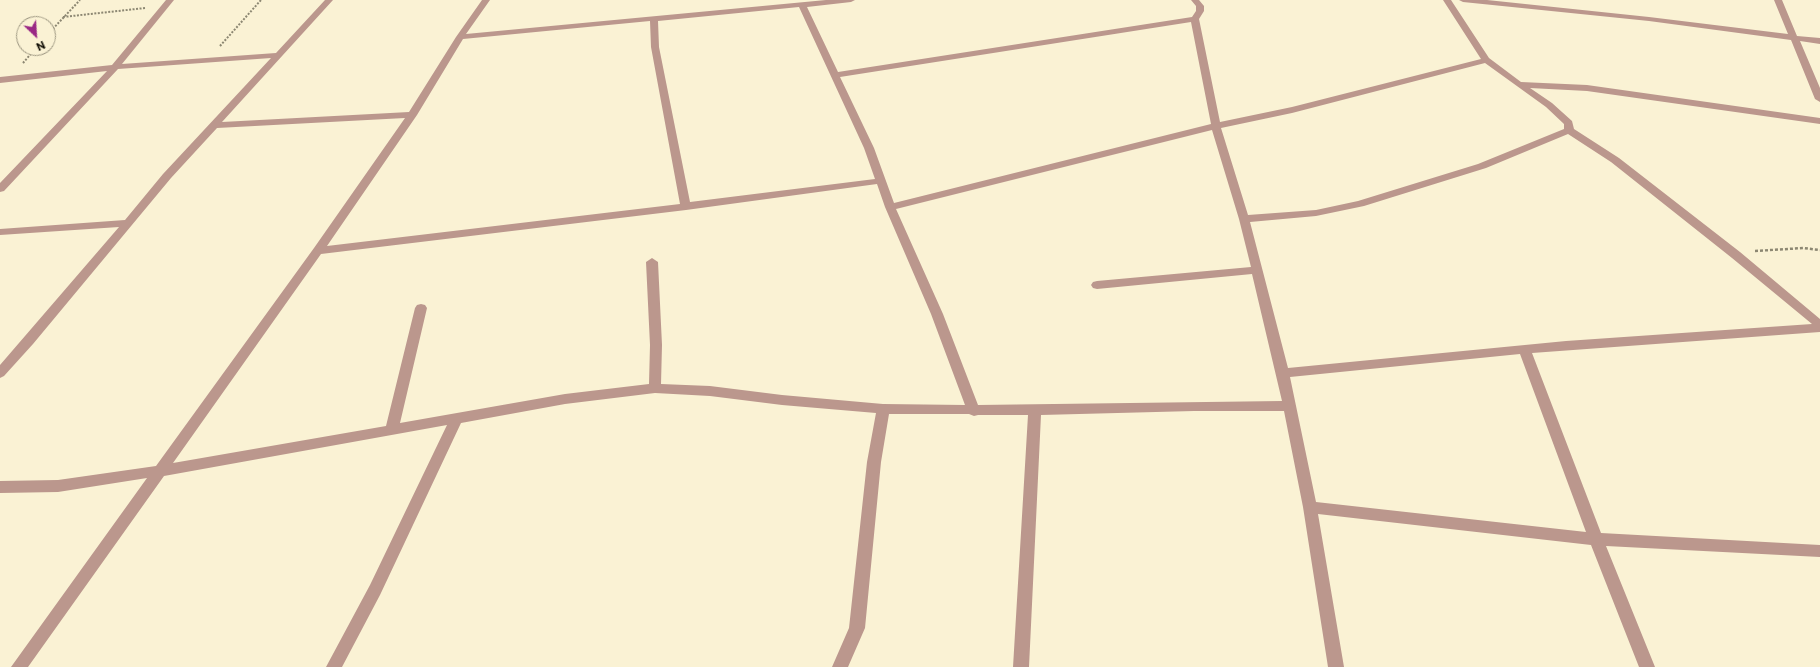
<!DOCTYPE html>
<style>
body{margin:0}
#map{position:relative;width:1820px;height:667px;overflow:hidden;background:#faf2d4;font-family:Commissioner,sans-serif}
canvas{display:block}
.north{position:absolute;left:16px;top:16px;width:40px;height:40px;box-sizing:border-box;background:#faf2d4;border:1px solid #9c9680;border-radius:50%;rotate:155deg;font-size:11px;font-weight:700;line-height:16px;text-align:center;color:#0e0c03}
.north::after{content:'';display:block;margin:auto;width:14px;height:18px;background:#9a2885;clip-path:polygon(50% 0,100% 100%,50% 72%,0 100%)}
</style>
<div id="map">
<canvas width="1820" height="667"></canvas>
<div class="north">N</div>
</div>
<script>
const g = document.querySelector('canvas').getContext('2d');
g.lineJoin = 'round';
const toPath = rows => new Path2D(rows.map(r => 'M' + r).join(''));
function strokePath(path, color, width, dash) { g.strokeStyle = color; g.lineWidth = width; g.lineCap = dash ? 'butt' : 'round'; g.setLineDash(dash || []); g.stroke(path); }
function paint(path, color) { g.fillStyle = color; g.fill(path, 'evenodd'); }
strokePath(toPath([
 [63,17,145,8],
 [48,34,80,0],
 [220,46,261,0],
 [23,63,36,48]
]), '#8c8772', 2, [2, 1.5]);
strokePath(toPath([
 [1755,251,1803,248,1820,250]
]), '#8c8772', 2.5, [3, 2]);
paint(toPath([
 [166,0,174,0,122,64,276,53,325,0,333,0,222,122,409,112,456,37,482,0,490,0,466,34,826,0,855,0,851,2,807,7,838,72,1192,17,1196,11,1196,6,1191,0,1199,0,1204,6,1204,11,1199,19,1220,122,1292,107,1481,59,1443,0,1451,0,1489,58,1521,82,1587,85,1820,118,1820,124,1587,91,1530,88,1552,103,1572,121,1574,129,1619,158,1740,252,1820,319,1820,332,1532,353,1601,533,1820,545,1820,557,1606,546,1655,667,1639,667,1591,545,1318,514,1344,667,1328,667,1303,507,1284,411,1194,411,1041,415,1029,667,1013,667,1028,415,978,415,974,416,969,414,889,414,881,462,865,628,848,667,832,667,849,628,867,462,876,413,782,405,710,396,655,393,565,404,461,423,380,595,342,667,326,667,370,585,447,425,164,476,28,667,11,667,147,478,58,492,0,493,0,481,58,480,156,466,314,248,405,118,217,128,171,178,33,344,4,376,0,378,0,365,119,227,0,235,0,229,125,220,163,174,271,58,118,69,4,191,0,192,0,183,107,71,0,83,0,77,112,65,166,0],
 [799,7,864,148,875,179,690,202,659,47,658,21,799,7],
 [650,21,651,47,680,204,327,246,417,115,463,39,650,21],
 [1191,22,1211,124,894,203,874,148,840,77,1191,22],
 [1485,63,1546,107,1564,124,1564,129,1478,164,1358,201,1316,210,1248,215,1221,128,1292,113,1485,63],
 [1212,130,1239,219,1251,267,1097,281,1093,282,1091,285,1093,288,1097,289,1252,274,1282,401,978,405,943,314,896,209,1212,130],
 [1568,134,1611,162,1732,258,1812,324,1566,341,1288,368,1250,222,1316,216,1364,206,1486,168,1568,134],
 [877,184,885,207,931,314,965,405,883,404,782,395,710,386,661,384,662,345,658,262,652,258,646,262,650,345,649,384,565,394,400,423,427,308,425,305,421,304,417,305,415,308,386,426,173,463,321,254,686,210,877,184],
 [1520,354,1586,532,1316,502,1290,377,1520,354],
 [1459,0,1487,0,1649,17,1788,34,1774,0,1782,0,1797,36,1820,38,1820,44,1800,41,1820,88,1820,102,1815,99,1791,40,1649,21,1463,2,1459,0]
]), '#bb978d');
</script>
